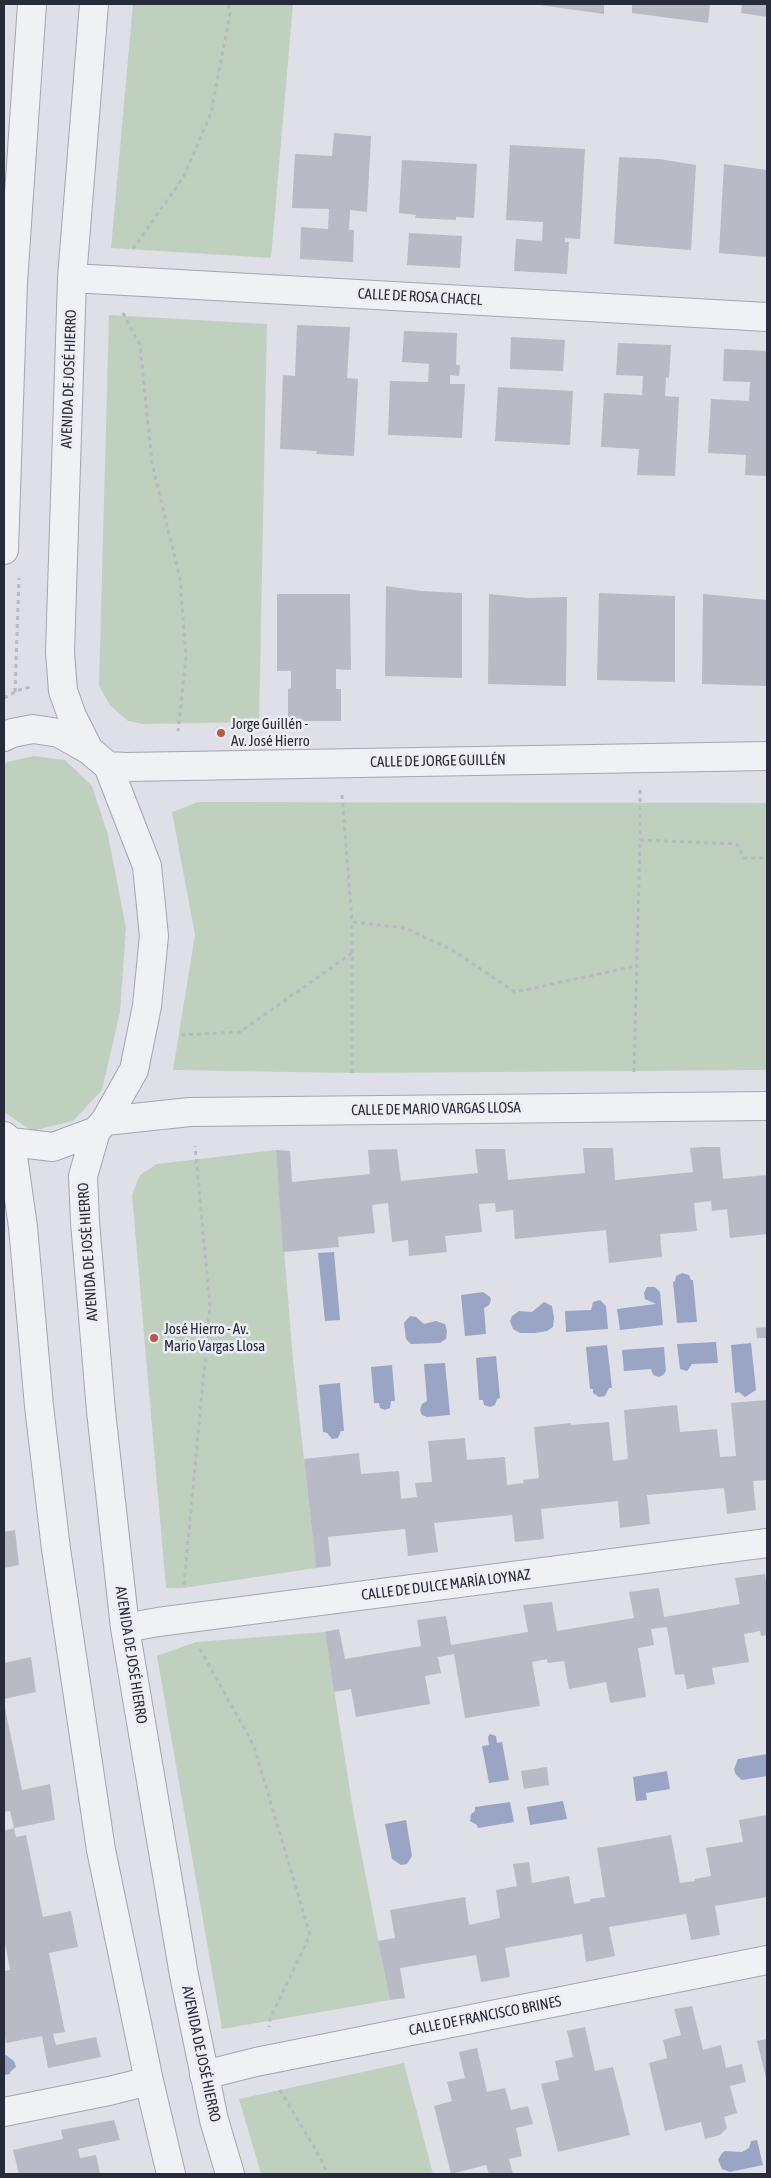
<!DOCTYPE html>
<meta charset="utf-8">
<style>
body{margin:0}
#map{position:relative;width:771px;height:2178px;overflow:hidden;background:#dedfe7;font-family:"Asap Condensed",sans-serif}
canvas{display:block}
.frame{position:absolute;inset:0;border:5px solid #282b3c;pointer-events:none}
</style>
<div id="map">
<canvas width="771" height="2178"></canvas>
<div class="frame"></div>
</div>
<script>
const g = document.querySelector('canvas').getContext('2d');
g.lineJoin = 'round';
function paint(path, color) { g.fillStyle = color; g.fill(path, 'evenodd'); }
const toPath = rows => new Path2D(rows.map(r => 'M' + r).join(''));
function strokePath(path, color, width, dash) { g.strokeStyle = color; g.lineWidth = width; g.lineCap = dash ? 'butt' : 'round'; g.setLineDash(dash || []); g.stroke(path); }
function write(font, color, halo, rows, align = 'center') {
  g.font = font + ' "Asap Condensed",sans-serif'; g.lineWidth = 5; g.setLineDash([]); g.textBaseline = 'middle'; g.strokeStyle = halo; g.fillStyle = color; for (const [text, x, y, turn = 0] of rows) {
    g.save(); g.translate(x, y); g.rotate((+turn || 0) * Math.PI / 180); g.textAlign = isNaN(turn) ? turn : align; if (halo) g.strokeText(text, 0, 0); g.fillText(text, 0, 0); g.restore();
  }
}
paint(toPath([
 [133,4,293,4,271,258,111,248],
 [109,315,267,324,259,722,143,724,128,721,110,705,99,686],
 [34,756,65,760,92,786,108,835,126,928,120,1012,102,1090,73,1121,32,1131,4,1112,4,766,7,762],
 [198,802,767,803,767,1070,352,1073,173,1070,195,935,172,812],
 [276,1150,293,1360,316,1568,183,1588,166,1588,132,1195,140,1175,157,1164],
 [325,1632,354,1816,390,2000,222,2029,157,1656,196,1642],
 [404,2063,433,2174,261,2174,239,2099]
]), '#c0d0bf');
paint(toPath([
 [334,1252,340,1320,325,1321,318,1253],
 [682,1273,689,1275,691,1280,693,1280,697,1322,677,1323,673,1282,675,1281,676,1276],
 [647,1287,655,1287,660,1292,663,1325,620,1330,617,1309,656,1304,645,1299,644,1293],
 [483,1292,490,1297,491,1300,489,1305,484,1308,486,1334,465,1336,461,1295],
 [600,1300,606,1306,608,1329,566,1332,565,1311,591,1310,593,1302],
 [544,1302,552,1306,554,1318,553,1327,547,1331,535,1333,520,1333,513,1329,510,1321,512,1316,519,1311,532,1312],
 [410,1316,416,1317,424,1324,436,1321,445,1324,447,1331,446,1339,440,1343,411,1344,406,1339,404,1323],
 [716,1342,718,1363,692,1364,687,1371,680,1369,677,1344],
 [751,1343,756,1390,745,1397,739,1392,735,1393,731,1345],
 [607,1345,612,1388,609,1388,605,1396,599,1397,593,1393,593,1389,590,1389,586,1347],
 [664,1347,666,1371,663,1375,659,1377,653,1375,651,1369,624,1371,622,1350],
 [496,1356,500,1398,497,1399,495,1405,490,1407,484,1405,483,1400,479,1400,476,1358],
 [445,1363,450,1415,427,1417,422,1415,420,1410,422,1404,427,1401,424,1364],
 [392,1365,395,1401,391,1401,390,1408,385,1410,380,1408,379,1403,374,1403,371,1367],
 [340,1383,344,1431,341,1431,338,1438,332,1439,327,1433,323,1432,319,1385],
 [490,1734,496,1736,497,1743,502,1742,509,1780,489,1783,482,1746,489,1745,488,1737],
 [767,1754,767,1776,742,1780,736,1775,734,1769,738,1759],
 [667,1771,670,1789,646,1793,647,1800,636,1801,633,1777],
 [563,1801,567,1819,530,1825,527,1807],
 [510,1802,514,1822,478,1828,477,1825,470,1821,471,1814,475,1811,475,1807],
 [406,1820,412,1856,407,1864,401,1865,392,1859,385,1824],
 [6,2055,14,2061,16,2067,10,2072,10,2074,4,2075,4,2056],
 [757,2140,763,2165,730,2172,722,2169,718,2160,722,2153,725,2151,742,2152,749,2148,751,2141]
]), '#9aa5c5');
paint(toPath([
 [540,4,604,4,604,14,540,5],
 [632,4,710,4,708,23,632,13],
 [742,4,767,4,767,17,741,13],
 [334,133,371,136,367,212,350,210,349,230,354,230,353,262,300,259,301,227,328,229,329,209,292,208,295,154,332,156],
 [510,145,585,149,580,239,565,238,565,242,569,242,567,274,514,271,516,239,542,241,543,222,506,220],
 [619,157,659,159,696,165,691,250,614,244],
 [402,160,477,164,474,218,456,217,456,220,415,218,416,215,399,213],
 [724,164,767,170,767,257,719,253],
 [409,233,462,236,460,268,407,265],
 [297,325,350,327,347,378,358,379,354,456,316,454,317,451,280,449,283,375,295,376],
 [404,331,457,333,456,365,460,365,459,376,450,375,450,384,465,384,462,438,388,435,390,381,428,382,429,364,402,362],
 [511,337,565,340,563,371,510,369],
 [618,343,671,345,669,378,666,377,665,396,679,397,675,476,637,475,639,449,601,447,604,393,642,395,643,376,616,375],
 [724,349,767,351,767,476,745,475,746,455,708,453,711,399,749,401,750,382,723,381],
 [498,387,573,391,570,445,495,441],
 [386,586,421,591,462,593,462,678,385,676],
 [599,593,675,596,675,682,597,680],
 [277,594,350,594,351,670,336,669,336,689,341,689,341,721,288,721,288,689,291,688,291,671,277,671],
 [489,594,528,598,567,597,566,686,488,684],
 [703,594,767,600,767,686,702,684],
 [705,1147,720,1147,723,1179,767,1175,767,1234,730,1238,727,1209,712,1211,711,1201,694,1203,697,1231,660,1234,662,1257,609,1263,606,1230,515,1239,513,1210,496,1212,495,1203,479,1204,482,1232,445,1236,447,1252,409,1256,408,1240,392,1242,388,1203,372,1205,375,1233,338,1237,339,1247,283,1252,276,1150,290,1151,292,1182,370,1174,368,1150,397,1149,401,1181,478,1173,475,1149,505,1149,508,1180,585,1173,583,1148,613,1148,615,1180,693,1172,690,1148],
 [767,1327,767,1338,757,1338,756,1328],
 [767,1400,767,1480,753,1481,756,1510,727,1514,724,1488,647,1495,650,1524,620,1528,618,1501,541,1509,544,1539,515,1542,512,1515,434,1523,438,1552,408,1556,405,1529,328,1537,331,1566,316,1568,304,1459,359,1453,361,1474,399,1471,401,1499,417,1497,415,1483,432,1482,428,1441,465,1438,467,1460,505,1457,507,1485,524,1483,523,1480,539,1478,534,1427,571,1423,571,1425,609,1422,613,1461,628,1459,624,1410,677,1405,680,1432,717,1429,720,1457,736,1456,731,1403],
 [15,1530,19,1565,4,1568,4,1532],
 [765,1574,767,1587,767,1635,761,1636,760,1631,744,1634,749,1662,712,1668,715,1684,687,1689,684,1674,675,1675,667,1627,651,1629,654,1645,638,1648,646,1697,610,1703,606,1682,569,1689,564,1661,548,1663,547,1659,532,1662,540,1706,465,1718,454,1654,438,1657,441,1673,425,1676,430,1704,356,1717,351,1689,334,1692,325,1632,339,1629,345,1659,421,1646,417,1620,446,1616,451,1645,528,1632,523,1605,552,1602,557,1631,634,1618,629,1592,659,1588,664,1617,740,1604,735,1578],
 [31,1657,36,1692,4,1699,4,1663],
 [4,1708,5,1708,22,1790,50,1784,55,1820,14,1828,10,1811,4,1812],
 [547,1767,549,1785,524,1789,521,1771],
 [767,1815,767,1897,715,1906,720,1935,691,1940,686,1914,609,1927,615,1956,586,1962,582,1934,505,1948,510,1977,481,1982,476,1955,400,1968,405,1998,390,2000,378,1941,395,1938,390,1910,465,1897,469,1925,500,1918,496,1890,517,1886,513,1864,529,1862,532,1883,569,1876,574,1904,590,1901,590,1899,605,1897,597,1848,671,1835,680,1883,695,1881,695,1879,711,1876,706,1848,743,1842,739,1820],
 [14,1828,16,1837,26,1835,43,1917,71,1911,78,1947,49,1953,65,2032,53,2034,56,2045,96,2037,101,2057,48,2068,42,2036,6,2043,4,2030,4,1971,10,1970,4,1937,4,1831],
 [692,2006,703,2050,721,2045,726,2068,742,2064,746,2082,730,2086,737,2113,724,2117,727,2128,720,2135,705,2139,701,2122,665,2131,649,2063,667,2058,663,2040,681,2035,674,2009],
 [585,2027,595,2071,613,2067,630,2135,558,2152,541,2084,559,2080,555,2061,573,2057,567,2031],
 [767,2039,767,2082,757,2041],
 [477,2048,487,2092,505,2088,511,2110,528,2106,533,2124,516,2128,522,2156,509,2159,513,2174,489,2174,486,2165,451,2174,434,2106,452,2101,447,2082,465,2078,459,2052],
 [114,2120,120,2140,78,2149,80,2158,96,2155,100,2174,19,2174,13,2150,63,2139,61,2130]
]), '#b8bac6');
const minor = toPath([
 [72,278,767,317],
 [4,550,13,282,32,4],
 [4,737,12,733,33,729,59,733,89,750,108,766,147,866,154,936,147,1006,134,1070,105,1121,96,1131,53,1147,11,1142,4,1136],
 [89,750,72,716,63,691,60,652,72,278,94,4],
 [108,766,126,767,767,756],
 [105,1121,190,1112,767,1106],
 [96,1131,83,1176,85,1222,101,1411,125,1628,184,1975,214,2120,230,2174],
 [11,1142,23,1227,39,1406,56,1549,101,1850,149,2081,171,2174],
 [125,1628,158,1622,767,1543],
 [204,2075,256,2062,767,1960],
 [4,2112,109,2091,149,2081]
]);
strokePath(minor, '#a4a5b0', 30);
strokePath(toPath([
 [133,249,184,176,211,113,230,13,228,4],
 [123,313,140,345,152,463,180,579,186,657,178,731],
 [15,692,19,578],
 [4,698,19,690,31,687],
 [640,790,640,840],
 [342,795,352,922],
 [181,1035,240,1032,352,953],
 [634,1072,640,840,737,844,744,858,767,858],
 [352,1073,352,922,405,928,452,950,515,992,636,966],
 [184,1585,210,1306,195,1146],
 [200,1649,254,1746,310,1935,270,2019,269,2027],
 [280,2090,316,2150,328,2174]
]), '#b8bac1', 3, [4, 4]);
strokePath(minor, '#f0f1f5', 28);
for (const [x, y, r, color] of [
 [221,733,5,"#c65248"],
 [154,1338,5,"#c65248"]
]) { const dot = new Path2D(); dot.arc(x, y, r, 0, 2 * Math.PI); g.fillStyle = color; g.fill(dot); strokePath(dot, '#edeef4', 2); }
write('15px', '#282b3c', '#edeef4', [
 ["CALLE DE ROSA CHACEL",420,297,3],
 ["AVENIDA DE JOSÉ HIERRO",69,379,-88],
 ["CALLE DE JORGE GUILLÉN",438,761,-1],
 ["CALLE DE MARIO VARGAS LLOSA",436,1109,-1],
 ["AVENIDA DE JOSÉ HIERRO",88,1252,-94],
 ["CALLE DE DULCE MARÍA LOYNAZ",446,1585,-7],
 ["AVENIDA DE JOSÉ HIERRO",131,1655,81],
 ["CALLE DE FRANCISCO BRINES",485,2016,-11],
 ["AVENIDA DE JOSÉ HIERRO",201,2054,78]
]);
write('15px', '#282b3c', '#edeef4', [
 ["Jorge Guillén -",231,724],
 ["Av. José Hierro",231,741],
 ["José Hierro - Av.",164,1329],
 ["Mario Vargas Llosa",164,1346]
], 'left');
</script>
